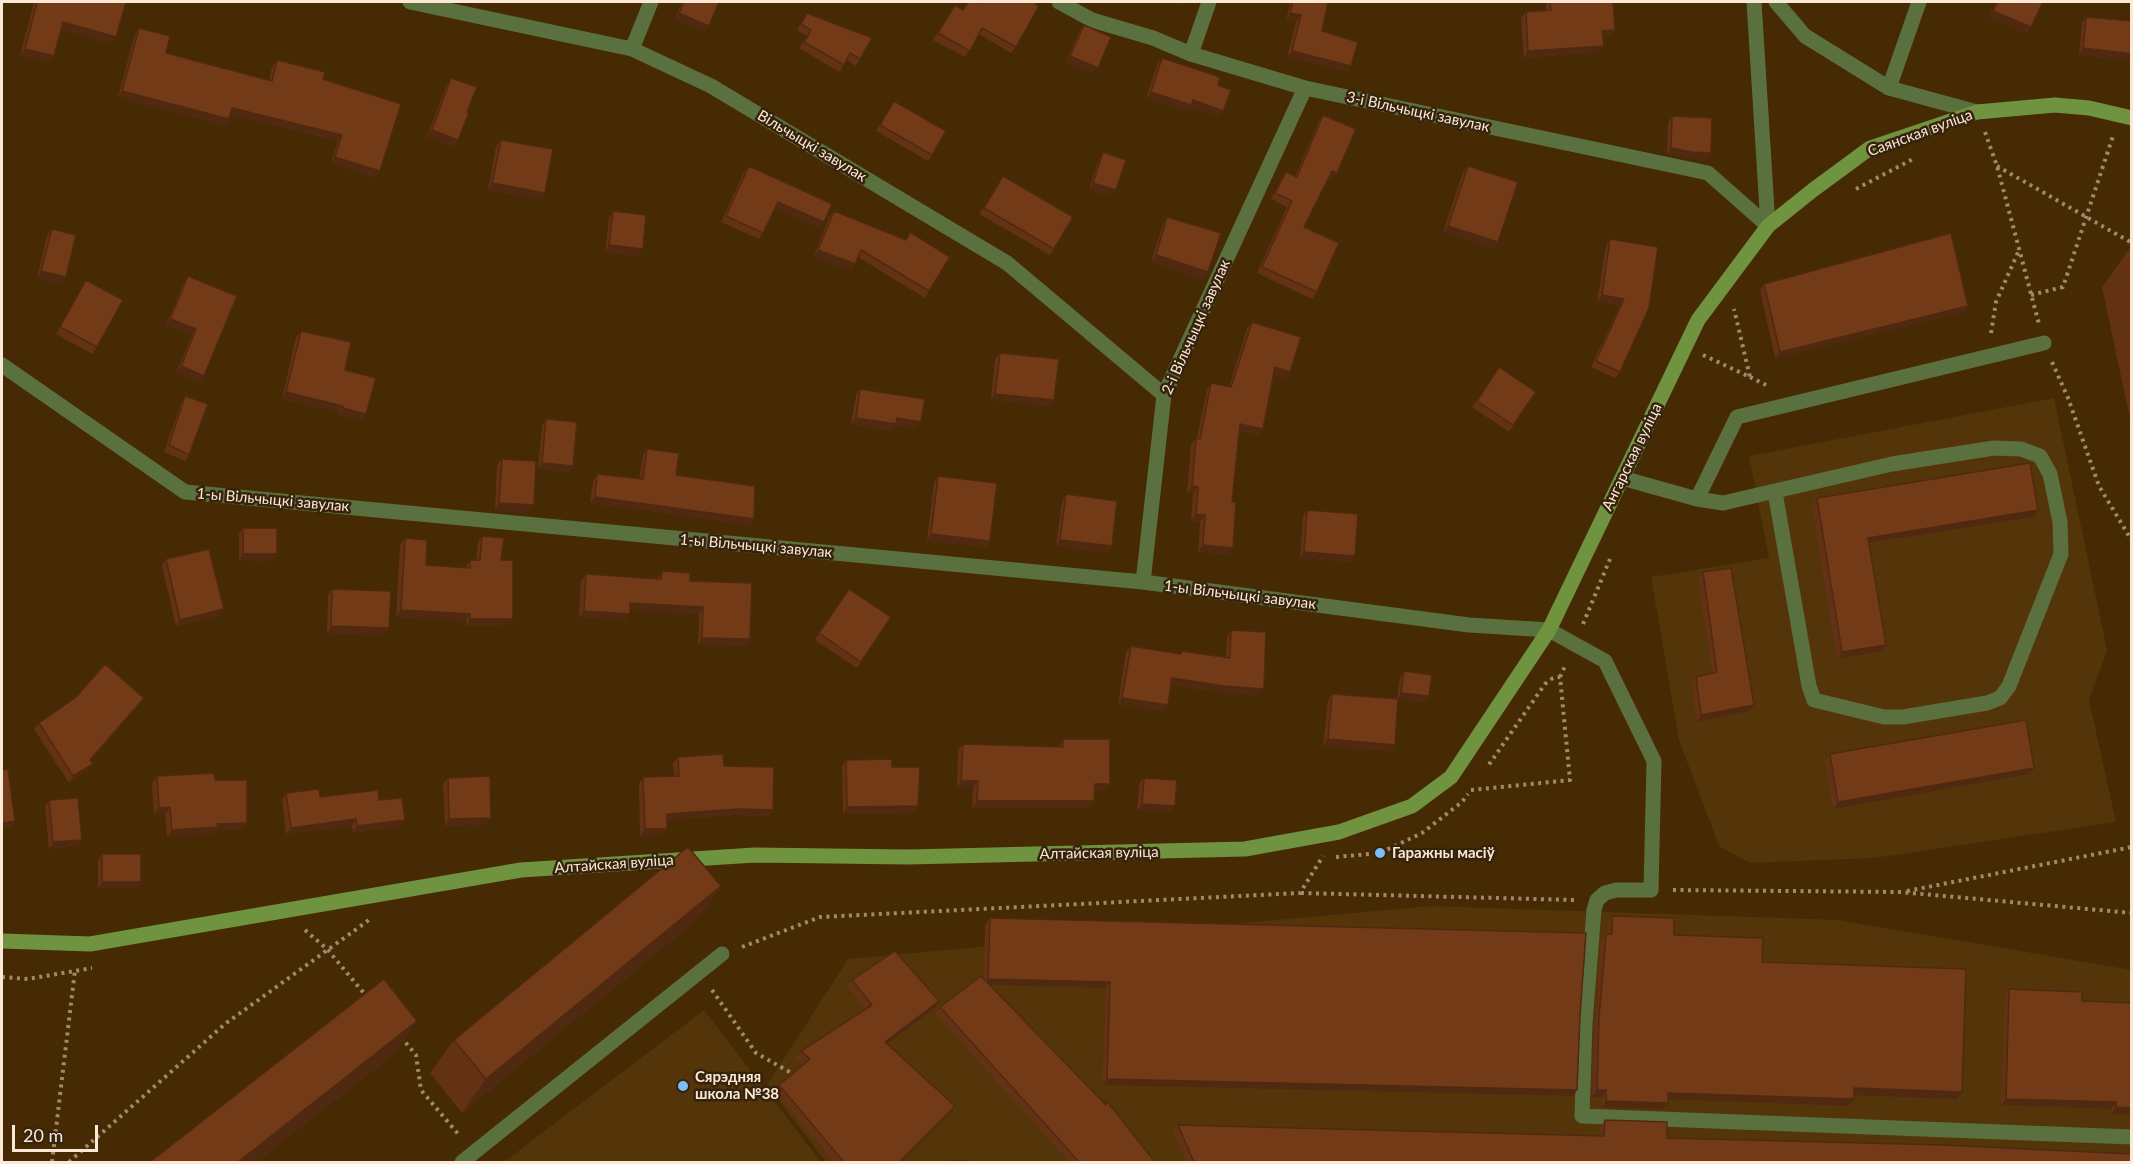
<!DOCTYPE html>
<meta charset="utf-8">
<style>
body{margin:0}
#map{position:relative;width:2133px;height:1164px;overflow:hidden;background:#462a03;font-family:Lato,sans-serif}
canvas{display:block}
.frame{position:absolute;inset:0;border:3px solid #fbe8d5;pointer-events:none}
.scale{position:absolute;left:12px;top:1125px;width:86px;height:27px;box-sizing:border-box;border:3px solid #fbe8d5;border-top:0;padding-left:8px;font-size:18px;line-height:21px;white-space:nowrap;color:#fbe8d5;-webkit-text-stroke:4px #35230d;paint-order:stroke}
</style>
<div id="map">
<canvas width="2133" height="1164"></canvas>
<div class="frame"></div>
<div class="scale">20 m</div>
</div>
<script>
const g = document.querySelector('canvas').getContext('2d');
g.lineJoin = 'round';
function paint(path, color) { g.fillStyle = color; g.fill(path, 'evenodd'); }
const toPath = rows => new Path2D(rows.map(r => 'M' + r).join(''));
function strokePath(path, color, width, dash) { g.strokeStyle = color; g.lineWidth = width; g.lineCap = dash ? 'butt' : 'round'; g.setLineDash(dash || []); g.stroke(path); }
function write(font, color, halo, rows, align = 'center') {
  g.font = font + ' Lato,sans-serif'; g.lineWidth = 5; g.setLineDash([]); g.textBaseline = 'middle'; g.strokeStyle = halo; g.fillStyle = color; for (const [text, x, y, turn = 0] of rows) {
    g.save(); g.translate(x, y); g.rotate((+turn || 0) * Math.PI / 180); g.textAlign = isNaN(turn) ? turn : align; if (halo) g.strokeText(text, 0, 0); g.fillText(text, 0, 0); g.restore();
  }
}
paint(toPath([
 [2054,398,2107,650,2089,700,2116,822,1874,858,1750,863,1719,846,1679,740,1651,577,1769,558,1749,456],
 [1431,906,1839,920,2131,970,2131,1162,826,1162,767,1085,848,959],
 [704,1010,821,1162,504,1162]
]), '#54350a');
strokePath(toPath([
 [1985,132,1997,166,2039,324],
 [1997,166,2132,243],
 [1856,189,1913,159],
 [2031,295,2063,287,2113,136],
 [1991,333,1996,302,2019,250],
 [1703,355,1750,377,1734,309],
 [2052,362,2068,398,2099,486,2132,541],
 [1750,377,1768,386],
 [1583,624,1610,559],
 [1560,677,1566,664],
 [1471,790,1570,780,1560,677,1553,678,1545,684,1488,766],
 [1336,857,1380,853,1422,833,1462,802,1468,794],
 [1673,890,1900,892,2132,913],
 [1907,891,2132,847],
 [1301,893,1575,900],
 [305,930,328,950,367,997],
 [742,947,820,917,1300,893,1323,856],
 [2,977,28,979,92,968],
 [712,990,756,1053,795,1075],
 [401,1037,416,1055,421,1090,459,1135],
 [52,1162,75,970],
 [69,1162,225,1024,369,920]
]), '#a0896c', 4, [3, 4.5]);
strokePath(toPath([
 [1622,478,1697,499,1737,417,2044,343],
 [1697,499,1723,503,1892,464,1994,448,2021,449,2040,456,2050,474,2060,522,2061,554,2009,686,2000,698,1987,703,1903,717,1884,717,1814,700,1809,686,1775,492],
 [1651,890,1616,890,1605,893,1597,900,1594,910,1585,1023,1582,1116,2132,1137]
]), '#5a703e', 15);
strokePath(toPath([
 [410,2,632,49,711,86,1007,263,1164,395],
 [1059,2,1092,20,1153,38,1191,54,1305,88,1708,173,1768,226],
 [632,49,651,2],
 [1191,54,1209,2],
 [1889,88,1919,2],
 [2,365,185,492,1143,582,1469,625,1549,630,1605,661,1654,761,1651,890],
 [1143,582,1164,395,1305,88],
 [462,1162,722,954]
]), '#5a703e', 15);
strokePath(toPath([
 [1754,2,1768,226],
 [1776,2,1805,36,1889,88,1977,112]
]), '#5a703e', 15);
strokePath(toPath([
 [2,941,90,944,521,870,755,855,908,857,1245,849,1339,832,1412,806,1451,777,1549,630,1698,320,1768,226,1813,190,1870,148,1977,112,2055,105,2089,108,2132,118]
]), '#70933f', 15);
paint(toPath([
 [34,2,126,2,116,37,111,44,61,29,50,63,20,56],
 [682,2,719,2,709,26,704,32,675,19],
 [967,2,1038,2,1016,47,1011,53,979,34,965,57,933,40,955,5,963,9],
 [1291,2,1328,2,1322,31,1351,66,1347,72,1287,57,1296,22,1286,19],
 [1546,2,1613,2,1610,36,1603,37,1604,46,1599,52,1524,58,1521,18,1526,12,1546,10],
 [1996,2,2043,2,2027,34,1989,18],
 [807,13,860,59,856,66,847,60,839,72,799,48,807,36,797,30],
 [2086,17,2131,61,2079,55,2082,23],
 [1084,25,1093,74,1066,62,1079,32],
 [139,28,166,53,269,80,272,67,277,60,323,79,380,171,376,178,331,163,338,141,231,115,229,119,225,126,118,97,135,34],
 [1162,58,1218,85,1218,118,1190,107,1187,111,1146,98,1157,65],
 [451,78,454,147,427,137,447,84],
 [894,101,932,155,928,161,876,131],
 [1323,115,1332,179,1328,178,1304,227,1317,292,1312,299,1257,273,1287,207,1271,199,1282,178,1286,172,1295,177,1319,121],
 [1672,116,1711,153,1707,159,1686,158,1667,154,1668,123],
 [501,140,545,193,541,199,488,190,496,146],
 [1103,152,1116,190,1111,197,1089,189,1099,159],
 [749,166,820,228,774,209,763,233,759,239,721,222,744,172],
 [1468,166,1498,242,1494,249,1443,232,1463,172],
 [1003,176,1054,249,1050,255,979,214],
 [613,211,638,256,605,252,609,218],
 [834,211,929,291,925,298,858,257,855,264,851,271,814,256,829,217],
 [1167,217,1208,272,1203,279,1151,262,1163,224],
 [52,229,66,277,61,284,37,278,47,236],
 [1610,239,1649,308,1620,372,1615,378,1591,367,1620,305,1597,302,1606,246],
 [2132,245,2132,428,2102,287],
 [188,276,237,296,200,383,176,373,192,335,166,325,184,282],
 [86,280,97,347,92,354,56,334],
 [1764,284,1964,312,1775,358,1760,290],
 [1252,322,1286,378,1274,375,1263,429,1259,435,1239,431,1228,554,1198,552,1200,522,1191,521,1193,493,1187,493,1191,445,1196,438,1197,438,1207,390,1211,383,1229,387,1247,328],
 [301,331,345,370,366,414,361,421,338,415,339,412,282,399,296,337],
 [1000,353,1050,406,991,400,995,360],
 [1499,367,1536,392,1509,432,1472,407],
 [860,389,917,429,895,425,891,431,851,424,856,395],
 [185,396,189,455,185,461,164,452,181,403],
 [546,419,573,466,569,472,538,469,542,425],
 [647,449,676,475,754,519,750,525,590,503,593,481,597,474,639,479,643,455],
 [502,459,529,512,495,510,497,465],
 [938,476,990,541,986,547,927,541,934,482],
 [1066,494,1107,553,1056,546,1062,501],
 [1817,498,2034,517,1869,544,1886,645,1881,651,1837,659,1812,504],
 [1307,510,1355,556,1351,562,1300,558,1303,516],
 [243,528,277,554,272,561,239,560,239,534],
 [482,536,501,560,508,625,466,626,466,621,396,617,400,545,405,538,426,565,465,568,470,560,476,560,478,542],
 [166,559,219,616,176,626,162,566],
 [662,571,690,581,746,646,698,644,699,614,630,610,625,620,579,617,581,581,586,574,657,579],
 [1703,572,1754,705,1750,711,1696,722,1692,683,1696,677,1712,673,1698,579],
 [332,589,385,635,327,633,328,595],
 [849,589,891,617,857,668,815,640],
 [1231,630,1259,695,1220,692,1171,685,1163,711,1118,704,1126,652,1131,646,1180,654,1182,651,1226,657,1227,637],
 [1404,671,1429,696,1425,703,1397,699,1400,678],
 [1332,694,1395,745,1390,751,1323,746,1328,701],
 [139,704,91,761,93,764,88,770,69,783,34,729,39,723],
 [1063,739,1110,784,1106,791,1095,791,1090,808,972,808,973,788,957,787,958,750,963,744,1059,747],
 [1830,754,2034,768,2030,774,1833,809,1825,761],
 [678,757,724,766,773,810,769,816,734,815,667,820,667,829,662,835,640,836,639,784,643,777,674,777,673,763],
 [846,760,892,767,913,813,843,814,842,766],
 [157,776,215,780,247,823,242,830,216,830,213,834,167,837,165,814,154,814,152,783],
 [448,778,487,824,445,826,443,784],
 [1144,778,1175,806,1170,812,1137,811,1139,784],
 [286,793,320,797,379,800,405,820,401,826,353,833,352,826,286,834,282,800],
 [49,800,82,840,78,846,49,849,45,807],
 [102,854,141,882,137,888,98,888,98,861],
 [721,886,698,919,462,1113,430,1073,454,1040],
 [1612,916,1762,962,1957,1099,1854,1095,1854,1099,1849,1106,1668,1099,1663,1109,1601,1107,1602,1097,1592,1097,1595,1024,1601,940,1606,934,1607,934,1608,922],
 [990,918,1580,1016,1577,1090,1573,1096,1102,1085,1106,988,991,986,1104,1103,1106,1100,1155,1162,1069,1162,935,1013,940,1007,984,978,985,925],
 [852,980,939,1001,935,1008,887,1044,955,1106,951,1112,901,1162,834,1162,775,1091,779,1085,804,1064,796,1058,801,1051,865,1009,848,987],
 [2009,989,2082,1001,2132,1114,2111,1114,2111,1109,2001,1105,2005,996],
 [1605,1120,1667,1138,2132,1162,1186,1162,1173,1132,1178,1125,1600,1136,1601,1126]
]), '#633215');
paint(toPath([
 [1164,2,1184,2,1181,6],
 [1672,2,1702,2,1701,4],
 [1993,11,2031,27,2027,34,1989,18],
 [679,13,709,26,704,32,675,19],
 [1290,13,1301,15,1296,22,1286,19],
 [63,22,116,37,111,44,58,28],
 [1615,30,1610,36,1598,37,1602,31],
 [1604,46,1599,52,1524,58,1528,51],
 [2083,48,2132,54,2131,61,2079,55],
 [25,49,54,56,50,63,20,56],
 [1292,51,1351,66,1347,72,1287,57],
 [1070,56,1098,68,1093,74,1066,62],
 [122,91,229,119,225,126,118,97],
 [1151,92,1193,100,1223,111,1218,118,1190,107,1187,111,1146,98],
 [232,108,342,135,338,141,228,114],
 [432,130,458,140,454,147,427,137],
 [1671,148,1711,153,1707,159,1686,158,1667,154],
 [335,157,380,171,376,178,331,163],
 [1332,171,1337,173,1332,179,1327,177],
 [492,183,545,193,541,199,488,190],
 [1093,183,1116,190,1111,197,1089,189],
 [778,202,824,222,820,228,773,209],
 [1448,226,1498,242,1494,249,1443,232],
 [609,245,643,249,638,256,605,252],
 [818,250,855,264,851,271,814,256],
 [1156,255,1208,272,1203,279,1151,262],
 [41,271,66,277,61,284,37,278],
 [1602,295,1624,299,1620,305,1597,302],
 [1968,306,1964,312,1775,358,1780,352],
 [170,319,196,329,192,335,166,325],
 [181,366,204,376,200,383,176,373],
 [1275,367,1290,372,1286,378,1271,374],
 [286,392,343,406,339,412,282,399],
 [995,394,1054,400,1050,406,991,400],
 [343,408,366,414,361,421,338,415],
 [856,418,897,418,921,422,917,429,895,425,891,431,851,424],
 [1240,424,1263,429,1259,435,1235,430],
 [542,463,573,466,569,472,538,469],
 [1192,486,1198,487,1193,493,1187,493],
 [595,497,754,519,750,525,590,503],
 [499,503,534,505,529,512,495,510],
 [2038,510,2034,517,1863,544,1868,538],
 [1196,514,1205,515,1200,522,1191,521],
 [931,534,990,541,986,547,927,541],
 [1060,540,1112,546,1107,553,1056,546],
 [1203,545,1233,548,1228,554,1198,552],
 [1304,552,1355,556,1351,562,1300,558],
 [243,554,277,554,272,561,239,560],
 [630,603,703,607,699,614,626,610],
 [224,609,219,616,176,626,180,620],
 [401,610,470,614,466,621,396,617],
 [584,611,630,614,625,620,579,617],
 [470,619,513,619,508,625,466,626],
 [331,626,389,628,385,635,327,633],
 [702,638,750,639,746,646,698,644],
 [1886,645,1881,651,1837,659,1842,652],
 [1172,678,1264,689,1259,695,1220,692,1167,684],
 [1401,693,1429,696,1425,703,1397,699],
 [144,698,139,704,86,767,90,760],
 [1122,698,1168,705,1163,711,1118,704],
 [1754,705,1750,711,1696,722,1701,715],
 [1328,739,1395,745,1390,751,1323,746],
 [93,764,88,770,69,783,73,776],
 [2034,768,2030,774,1833,809,1838,802],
 [961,781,978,781,973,788,957,787],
 [1095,784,1110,784,1106,791,1091,791],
 [977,801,1094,801,1090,808,972,808],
 [1142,804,1175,806,1170,812,1137,811],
 [918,806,913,813,843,814,847,807],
 [170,807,165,814,154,814,159,808],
 [739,809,773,810,769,816,734,815,662,820,667,814],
 [491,818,487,824,445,826,449,819],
 [356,819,352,826,286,834,291,828],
 [405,820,401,826,353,833,357,826],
 [15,821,11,827,2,829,2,823],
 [247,823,242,830,216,830,213,834,167,837,172,830,217,824],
 [645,829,667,829,662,835,640,836],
 [82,840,78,846,49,849,53,842],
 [102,882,141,882,137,888,98,888],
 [721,886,698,919,462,1113,486,1079],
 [988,979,1110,982,1106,988,983,985],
 [939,1001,935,1008,880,1049,885,1042],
 [417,1021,394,1055,257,1162,238,1162],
 [1107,1079,1577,1090,1573,1096,1102,1085],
 [1854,1088,1962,1092,1957,1099,1850,1095],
 [1597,1090,1606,1090,1602,1097,1592,1097],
 [1668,1093,1854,1099,1849,1106,1664,1099],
 [2006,1099,2116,1102,2111,1109,2001,1105],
 [1606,1101,1668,1103,1663,1109,1601,1107],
 [955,1106,951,1112,901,1162,899,1162],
 [2116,1107,2132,1108,2132,1114,2111,1114]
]), '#502911');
const building = toPath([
 [37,2,126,2,116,37,63,22,54,56,25,49,37,2],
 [684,2,719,2,709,26,679,13,684,2],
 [968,2,979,2,981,3,981,2,1038,2,1036,5,1039,6,1016,47,982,28,970,51,938,33,955,5,963,10,968,2],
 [1293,2,1328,2,1322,31,1358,42,1351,66,1292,51,1301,15,1290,13,1293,2],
 [1550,2,1613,2,1615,30,1602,31,1604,46,1528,51,1526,12,1551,10,1550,2],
 [1998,2,2043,2,2031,27,1993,11,1998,2],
 [807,13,872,38,860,59,850,53,844,65,804,42,811,30,801,24,807,13],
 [2086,17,2132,21,2132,54,2083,48,2086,17],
 [1084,25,1111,37,1098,68,1070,56,1084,25],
 [139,28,170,36,166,53,272,81,277,60,325,72,323,79,401,104,380,171,335,157,342,135,232,108,229,119,122,91,139,28],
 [1162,58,1220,77,1218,85,1231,90,1223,111,1193,100,1191,105,1151,92,1162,58],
 [451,78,477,87,467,112,469,113,458,140,432,130,451,78],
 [894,101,946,131,932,155,880,125,894,101],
 [1323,115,1356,129,1337,173,1332,171,1304,227,1339,243,1317,292,1262,267,1292,201,1275,193,1286,172,1297,177,1323,115],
 [1672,116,1712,118,1711,153,1691,152,1671,148,1672,116],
 [501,140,553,149,545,193,492,183,501,140],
 [1103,152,1126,160,1116,190,1093,183,1103,152],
 [749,166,832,204,824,222,778,202,763,233,726,216,749,166],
 [1468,166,1518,182,1498,242,1448,226,1468,166],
 [1003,176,1073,217,1054,249,984,208,1003,176],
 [613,211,646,215,643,249,609,245,613,211],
 [834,211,906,240,910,232,950,257,929,291,861,250,855,264,818,250,834,211],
 [1167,217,1221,233,1208,272,1156,255,1167,217],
 [52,229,76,235,66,277,41,271,52,229],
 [1951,233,1968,306,1780,352,1764,284,1951,233],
 [1610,239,1658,247,1649,308,1620,372,1596,361,1624,299,1602,295,1610,239],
 [188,276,237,296,204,376,181,366,196,329,170,319,188,276],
 [86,280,123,300,97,347,60,327,86,280],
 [1252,322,1301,337,1290,372,1275,367,1263,429,1240,424,1232,502,1236,502,1233,548,1203,545,1205,515,1196,514,1198,487,1192,486,1196,438,1200,439,1211,383,1231,387,1252,322],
 [301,331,351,342,345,370,376,378,366,414,343,408,343,406,286,392,301,331],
 [1000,353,1059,359,1054,400,995,394,1000,353],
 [1499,367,1536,392,1513,425,1477,401,1499,367],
 [860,389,925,399,921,422,897,418,896,424,856,418,860,389],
 [185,396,208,404,189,455,169,445,185,396],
 [546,419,577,422,573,466,542,463,546,419],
 [647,449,679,453,676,475,755,486,754,519,595,497,597,474,643,479,647,449],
 [502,459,536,461,534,505,499,503,502,459],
 [2030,463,2038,510,1868,538,1886,645,1842,652,1817,498,2030,463],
 [938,476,997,483,990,541,931,534,938,476],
 [1066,494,1117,501,1112,546,1060,540,1066,494],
 [1307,510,1358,514,1355,556,1304,552,1307,510],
 [243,528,277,528,277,554,243,554,243,528],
 [482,536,504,538,501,560,513,560,513,619,470,619,470,614,401,610,405,538,427,540,426,565,470,568,470,560,480,560,482,536],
 [209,549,224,609,180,620,166,559,209,549],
 [1731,568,1754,705,1701,715,1696,677,1717,672,1703,572,1731,568],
 [662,571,690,573,690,581,752,583,750,639,702,638,703,607,630,603,630,614,584,611,586,574,661,579,662,571],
 [332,589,391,591,389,628,331,626,332,589],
 [849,589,891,617,861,662,819,633,849,589],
 [1231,630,1266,632,1264,689,1224,686,1172,678,1168,705,1122,698,1131,646,1181,654,1182,651,1230,658,1231,630],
 [105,664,144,698,90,760,93,764,73,776,39,723,76,697,105,664],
 [1404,671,1432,675,1429,696,1401,693,1404,671],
 [1332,694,1398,699,1395,745,1328,739,1332,694],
 [2026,720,2034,768,1838,802,1830,754,2026,720],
 [1063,739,1110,739,1110,784,1095,784,1094,801,977,801,978,781,961,781,963,744,1063,747,1063,739],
 [723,754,724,766,774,767,773,810,739,809,667,814,667,829,645,829,643,777,679,776,678,757,723,754],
 [892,759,892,767,920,767,918,806,847,807,846,760,892,759],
 [8,769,15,821,2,823,2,770,8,769],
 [214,773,215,780,247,780,247,823,217,824,218,827,172,830,170,807,159,808,157,776,214,773],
 [490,776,491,818,449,819,448,778,490,776],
 [1144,778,1177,780,1175,806,1142,804,1144,778],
 [319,789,320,797,378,790,379,800,402,798,405,820,357,826,356,819,291,828,286,793,319,789],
 [78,798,82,840,53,842,49,800,78,798],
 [688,847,721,886,486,1079,454,1040,688,847],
 [102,854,141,854,141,882,102,882,102,854],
 [1612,916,1674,918,1674,935,1763,938,1762,962,1966,969,1962,1092,1854,1088,1854,1099,1668,1093,1668,1103,1606,1101,1606,1090,1597,1090,1599,1017,1606,934,1612,934,1612,916],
 [990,918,1586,933,1580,1016,1577,1090,1107,1079,1110,982,988,979,990,918],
 [895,951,939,1001,885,1042,955,1106,899,1162,844,1162,779,1085,810,1059,801,1051,872,1005,852,980,895,951],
 [981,976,1106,1105,1106,1100,1155,1162,1079,1162,1065,1146,940,1007,981,976],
 [384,979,417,1021,238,1162,150,1162,384,979],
 [2009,989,2082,992,2082,1001,2132,1003,2132,1108,2116,1107,2116,1102,2006,1099,2009,989],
 [1605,1120,1667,1122,1667,1138,1943,1145,2132,1154,2132,1162,1194,1162,1178,1125,1604,1136,1605,1120],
 [971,1160,971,1162,934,1162,971,1160]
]);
paint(building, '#733a18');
strokePath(building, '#502911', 1.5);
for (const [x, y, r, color] of [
 [1380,853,6,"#7fbdfa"],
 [683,1086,6,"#7fbdfa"]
]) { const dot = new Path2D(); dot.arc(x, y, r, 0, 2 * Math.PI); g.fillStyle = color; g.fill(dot); strokePath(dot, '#35230d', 2); }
write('15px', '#fbe8d5', '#35230d', [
 ["3-і Вільчыцкі завулак",1418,112,12],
 ["Саянская вуліца",1920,133,-20],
 ["Вільчыцкі завулак",812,146,31],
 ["2-і Вільчыцкі завулак",1196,327,-66],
 ["Ангарская вуліца",1632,457,-64],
 ["1-ы Вільчыцкі завулак",273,500,5],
 ["1-ы Вільчыцкі завулак",756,546,5],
 ["1-ы Вільчыцкі завулак",1240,595,7],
 ["Алтайская вуліца",1099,853,-1],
 ["Алтайская вуліца",614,864,-4]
]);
write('bold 15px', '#fbe8d5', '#35230d', [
 ["Гаражны масіў",1392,853],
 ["Сярэдняя",695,1077],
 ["школа №38",695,1094]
], 'left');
</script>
